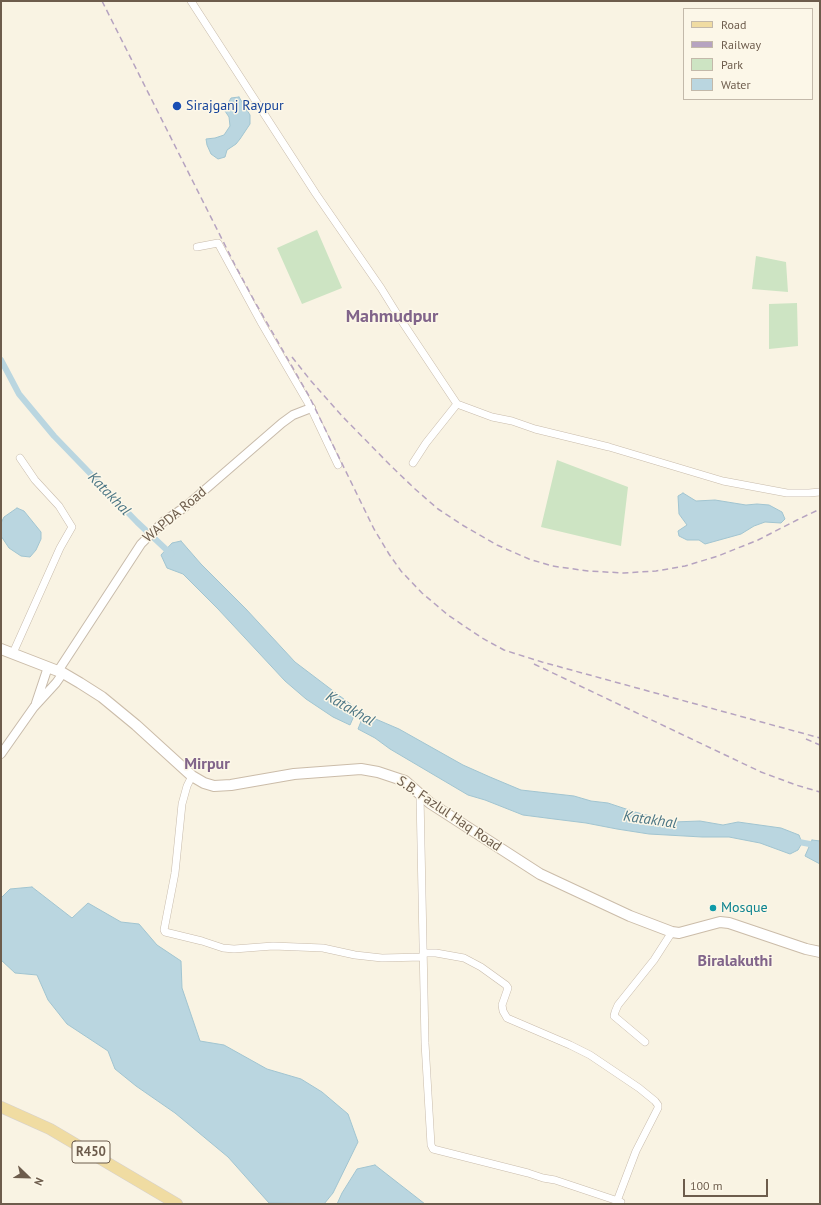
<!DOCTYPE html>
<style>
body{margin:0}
#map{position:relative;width:821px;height:1205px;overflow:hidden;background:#f9f3e3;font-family:"PT Sans",sans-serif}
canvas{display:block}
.frame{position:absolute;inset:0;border:2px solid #6d5c4c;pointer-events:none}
.legend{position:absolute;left:683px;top:8px;width:130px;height:92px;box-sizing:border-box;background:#fcf7e8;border:1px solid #c3b9aa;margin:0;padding:5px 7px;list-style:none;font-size:12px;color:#6d5c4c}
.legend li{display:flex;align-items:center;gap:8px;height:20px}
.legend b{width:20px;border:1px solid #c3b9aa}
.north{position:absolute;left:8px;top:1157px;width:40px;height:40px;-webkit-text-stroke:3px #fcf7e8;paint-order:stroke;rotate:113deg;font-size:11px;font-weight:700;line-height:16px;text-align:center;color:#6d5c4c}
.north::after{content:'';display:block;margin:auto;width:14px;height:18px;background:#6d5c4c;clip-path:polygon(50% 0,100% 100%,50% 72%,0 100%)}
.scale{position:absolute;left:683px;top:1179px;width:85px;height:18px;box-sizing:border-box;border:2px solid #6d5c4c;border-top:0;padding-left:5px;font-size:12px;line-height:14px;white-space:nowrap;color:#6d5c4c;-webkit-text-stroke:3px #fcf7e8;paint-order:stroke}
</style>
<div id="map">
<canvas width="821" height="1205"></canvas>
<div class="frame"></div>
<ul class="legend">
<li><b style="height:5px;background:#f0dca2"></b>Road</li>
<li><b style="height:5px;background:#b6a3c0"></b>Railway</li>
<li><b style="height:11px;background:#cde4c3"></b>Park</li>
<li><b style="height:11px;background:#bad6e0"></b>Water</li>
</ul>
<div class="north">N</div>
<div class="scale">100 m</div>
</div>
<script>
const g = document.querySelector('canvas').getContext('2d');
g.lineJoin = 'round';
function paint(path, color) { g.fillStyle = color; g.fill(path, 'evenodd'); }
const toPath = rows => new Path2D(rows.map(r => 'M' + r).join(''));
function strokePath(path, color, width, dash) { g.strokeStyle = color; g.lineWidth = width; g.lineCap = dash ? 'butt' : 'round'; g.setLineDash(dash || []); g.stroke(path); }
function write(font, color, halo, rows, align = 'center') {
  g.font = font + ' "PT Sans",sans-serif'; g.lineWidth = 3; g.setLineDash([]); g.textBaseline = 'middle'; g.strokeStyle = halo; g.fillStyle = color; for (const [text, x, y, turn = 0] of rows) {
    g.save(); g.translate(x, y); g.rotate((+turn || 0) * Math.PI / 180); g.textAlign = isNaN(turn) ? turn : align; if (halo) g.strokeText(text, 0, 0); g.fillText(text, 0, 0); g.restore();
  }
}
paint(toPath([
 [317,230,342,288,302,304,277,248],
 [756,256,786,262,788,292,752,289],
 [797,303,798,346,769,349,769,304],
 [557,460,628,487,621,546,541,527]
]), '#cde4c3');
const water = toPath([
 [239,97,250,115,250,124,240,139,236,144,227,150,225,157,218,159,211,154,207,145,206,139,215,138,224,135,230,126,229,117,225,111,227,105,231,98,239,97],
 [683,493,696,501,715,500,746,505,757,504,769,505,782,512,785,519,781,523,765,522,754,526,741,534,705,544,699,540,687,540,679,536,678,531,687,525,679,514,678,496,683,493],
 [17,508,24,511,41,532,41,539,36,550,30,557,21,556,9,548,1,536,1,523,4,517,17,508],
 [181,541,201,564,246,609,295,662,357,709,350,725,333,717,306,699,285,681,218,609,183,574,167,568,161,555,172,543,181,541],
 [364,714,399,729,463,765,490,777,521,790,574,796,591,801,608,803,635,812,673,822,700,821,723,825,738,822,781,828,799,835,802,843,798,850,790,854,760,843,729,837,702,837,649,834,617,829,586,823,554,819,523,815,485,800,468,795,390,749,375,738,358,729,364,714],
 [812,840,820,841,820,864,805,856,812,840],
 [32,887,72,918,88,903,121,922,139,924,157,945,181,961,182,988,200,1041,224,1045,267,1069,301,1079,322,1092,348,1114,358,1142,333,1193,324,1204,269,1203,228,1157,175,1113,136,1086,115,1069,108,1051,67,1024,48,1000,37,975,15,973,1,960,1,898,10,889,32,887],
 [375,1165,425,1204,337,1204,342,1193,357,1169,375,1165]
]);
paint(water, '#bad6e0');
strokePath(water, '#a1c4d0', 1);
strokePath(toPath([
 [1,360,19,394,54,436,137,522,171,554],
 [349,711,369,721],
 [794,841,820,846]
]), '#bad6e0', 6);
const minor = toPath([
 [191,1,316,194,381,288,399,317,457,404,426,443,413,463],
 [197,247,218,243,262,324,311,408,338,465],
 [457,404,492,417,512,421,535,429,609,447,723,481,787,493,809,493,820,492],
 [13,653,60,548,72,527,59,506,35,480,20,458],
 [192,776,187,786,182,804,175,873,164,930,165,932,202,941,223,948,234,949,273,946,323,948,355,955,382,958,423,957],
 [420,795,425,1043,431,1145,433,1149,528,1173,543,1178,555,1180,621,1202],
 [423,953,436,953,464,958,481,967,506,985,508,988,502,1005,503,1011,507,1018,570,1045,590,1055,639,1088,655,1101,658,1105,658,1108,636,1151,617,1201],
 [645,1042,614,1016,615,1012,618,1005,654,960,672,932]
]);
const tertiary = toPath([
 [58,671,141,544,163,522,185,507,282,423,293,415,311,408],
 [36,703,48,667],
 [1,754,34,707,56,683,63,673]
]);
const secondary = toPath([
 [1,649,63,673,80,683,102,697,136,725,192,776,204,783,214,786,231,785,294,774,361,769,378,772,405,781,430,803,540,874,630,916,672,932,679,933,720,922,729,923,806,949,820,952]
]);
const primary = toPath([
 [1,1107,50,1129,177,1204]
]);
strokePath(minor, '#c8bbab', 8);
strokePath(tertiary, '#c8bbab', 10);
strokePath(secondary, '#cbbca9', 12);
strokePath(primary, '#d6d1cd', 12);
strokePath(minor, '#fff', 7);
strokePath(tertiary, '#fff', 8);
strokePath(secondary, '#fff', 10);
strokePath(primary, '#f0dca2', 11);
strokePath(toPath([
 [102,1,235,265,255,302,309,396,374,529,389,554,401,571,422,593,448,615,482,638,504,650,542,662,820,738],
 [292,357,311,381,343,417,391,466,415,489,438,509,464,526,497,545,529,559,552,566,588,571,624,573,656,571,685,566,718,556,758,540,797,520,820,509],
 [534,664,761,772,796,785,820,792],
 [806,739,820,745]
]), '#b6a3c0', 1.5, [6, 4]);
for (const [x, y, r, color] of [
 [177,106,5,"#1a4fb4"],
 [713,908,4,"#0f9aa8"]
]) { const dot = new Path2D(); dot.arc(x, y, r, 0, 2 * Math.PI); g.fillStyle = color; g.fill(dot); strokePath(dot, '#fcf7e8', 1.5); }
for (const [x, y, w] of [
 [91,1152,38]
]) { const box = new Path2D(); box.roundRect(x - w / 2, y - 11, w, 22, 3); g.fillStyle = '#fcf7e8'; g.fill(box); strokePath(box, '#6d5c4c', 1); }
write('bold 13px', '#6d5c4c', null, [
 ["R450",91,1152]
]);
write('14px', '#164399', '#fcf7e8', [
 ["Sirajganj Raypur",186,106]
], 'left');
write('14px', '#6d5c4c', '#fcf7e8', [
 ["WAPDA Road",175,515,-40],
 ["S.B. Fazlul Haq Road",449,814,34]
]);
write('14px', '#0d838f', '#fcf7e8', [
 ["Mosque",721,908]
], 'left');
write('italic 15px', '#4c7685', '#fcf7e8', [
 ["Katakhal",109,494,46],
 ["Katakhal",350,709,30],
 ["Katakhal",650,820,8]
]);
write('bold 16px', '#81648a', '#fcf7e8', [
 ["Mirpur",207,764],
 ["Biralakuthi",735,961]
]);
write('bold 18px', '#81648a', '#fcf7e8', [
 ["Mahmudpur",392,317]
]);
</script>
